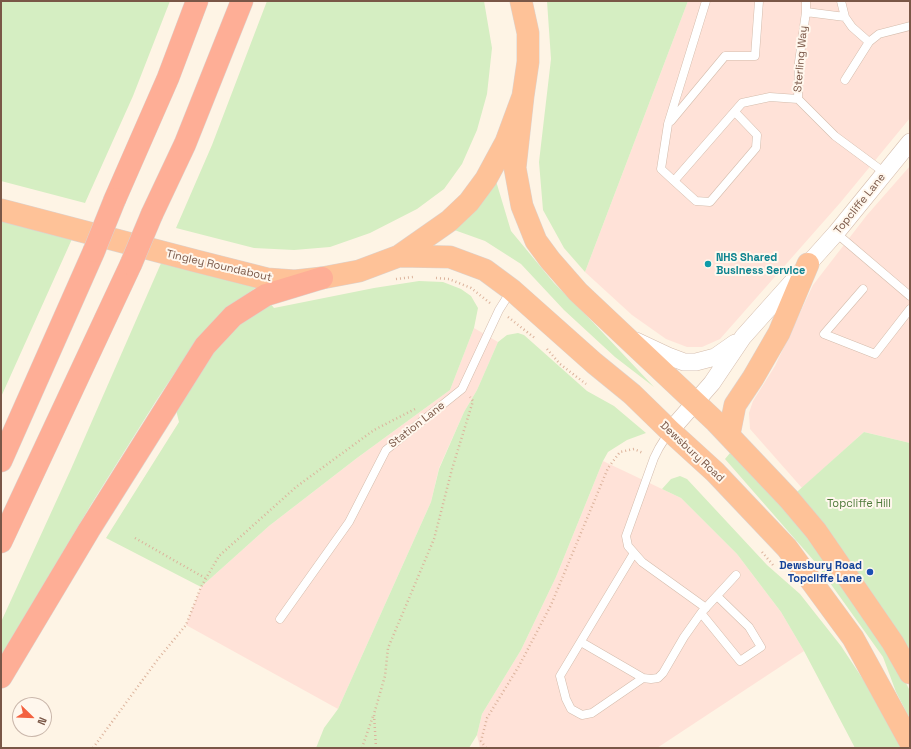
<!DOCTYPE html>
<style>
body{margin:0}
#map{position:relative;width:911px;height:749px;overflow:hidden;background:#fef4e5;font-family:"Space Grotesk",sans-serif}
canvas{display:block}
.frame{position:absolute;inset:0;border:2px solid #7a5747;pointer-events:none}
.north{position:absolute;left:12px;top:697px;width:40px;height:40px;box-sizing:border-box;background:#fff7ed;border:1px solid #cab7ab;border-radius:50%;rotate:113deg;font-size:11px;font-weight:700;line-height:16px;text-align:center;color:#7a5747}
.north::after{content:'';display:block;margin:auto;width:14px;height:18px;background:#f3613f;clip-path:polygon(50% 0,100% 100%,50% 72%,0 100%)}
</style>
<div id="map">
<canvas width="911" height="749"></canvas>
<div class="frame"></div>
<div class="north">N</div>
</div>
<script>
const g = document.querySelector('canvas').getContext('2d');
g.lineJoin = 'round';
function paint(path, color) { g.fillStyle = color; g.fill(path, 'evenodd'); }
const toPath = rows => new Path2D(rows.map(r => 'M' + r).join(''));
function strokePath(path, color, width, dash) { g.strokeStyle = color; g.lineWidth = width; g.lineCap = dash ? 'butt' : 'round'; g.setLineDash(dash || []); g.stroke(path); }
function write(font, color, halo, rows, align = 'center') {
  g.font = font + ' "Space Grotesk",sans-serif'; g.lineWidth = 4; g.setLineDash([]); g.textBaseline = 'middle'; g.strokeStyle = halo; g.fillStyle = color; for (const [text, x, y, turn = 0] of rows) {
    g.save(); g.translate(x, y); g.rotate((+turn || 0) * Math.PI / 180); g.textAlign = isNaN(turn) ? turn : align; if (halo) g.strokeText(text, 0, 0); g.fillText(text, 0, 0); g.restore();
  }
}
paint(toPath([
 [688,1,910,1,910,118,840,203,720,339,702,347,687,347,666,339,632,315,585,272],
 [910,166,910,443,864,432,802,488,750,429,749,413,753,401,775,366,813,285,867,215],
 [474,328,498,342,477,390,464,412,439,468,431,502,338,709,186,625,201,587,269,526,357,458,450,390],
 [603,461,681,498,737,554,781,612,804,651,657,748,480,748,477,735,482,714,521,650,556,577]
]), '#ffe2d8');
paint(toPath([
 [1,1,170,1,133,96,85,203,1,181],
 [267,1,484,1,492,48,487,94,477,130,462,164,444,189,417,209,370,233,330,247,294,250,254,248,176,228,212,145],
 [547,1,688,1,585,272,564,248,543,210,539,162,551,59],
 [493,171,511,231,554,283,588,317,654,387,615,357,564,310,521,264,485,241,446,227],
 [1,219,72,239,1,397],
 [162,261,258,286,238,301,194,344,156,401,92,503,1,657,1,622,71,469],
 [419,281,443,282,461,289,471,296,478,308,474,328,450,390,357,458,269,526,201,587,106,538,179,422,175,406,213,351,240,322,269,302,274,308,374,288],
 [518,333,524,335,587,391,614,406,646,433,627,440,608,452,603,461,556,577,521,650,482,714,477,735,469,748,316,748,324,728,338,709,431,502,439,469,464,412,477,390,498,342,507,335],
 [864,432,910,443,910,673,789,499],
 [730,453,751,471,801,529,890,651,910,691,910,719,896,692,883,657,815,562,725,459],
 [680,476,687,479,767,565,800,594,841,646,888,717,902,748,855,748,804,651,781,612,737,554,681,498,662,489,671,479]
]), '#d5eec2');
const service = toPath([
 [806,1,806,12,799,62,798,99,835,136,885,173],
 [806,12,845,17,841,1],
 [869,42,879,34,910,26],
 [845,80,869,42,852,27,845,17],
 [735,112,757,135,756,148,710,202,696,201,674,181,742,103,770,97,798,99],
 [671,121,725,56,755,56,759,1],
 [674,181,661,169,668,124,706,1],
 [836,233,910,296],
 [863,289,824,334,875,354,910,309],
 [669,432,659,448,654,458,626,536,628,546,642,562,706,608],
 [634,553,560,676,566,699,571,709,582,715,592,713,643,678],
 [701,613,740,661,761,647,749,627,717,596],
 [280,619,349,522,386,450,462,389,499,310,511,291],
 [581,642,643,678,651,679,658,678,663,673,684,637,701,613,736,575]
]);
const minor = toPath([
 [636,341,668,356,684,362,696,362,715,357,735,343],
 [670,431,712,383,743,337,836,233,910,142]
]);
const trunk = toPath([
 [523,96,515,168,522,206,536,241,550,260,578,292,716,422,789,499,816,531,893,643,910,673],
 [1,210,196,261,267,279,295,281,322,278,359,271,399,256,449,221,469,202,486,179,506,142,523,96,528,62,528,33,521,1],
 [399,256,450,257,485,270,512,290,594,363,632,394,670,431,715,472,787,548,853,638,910,742],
 [729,435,735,405,753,378,779,333,808,264]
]);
const motorway = toPath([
 [115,199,168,78,197,1],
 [152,214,185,144,242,1],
 [1,461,94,251],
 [1,542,131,264],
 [1,677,89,530,205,346,233,316,266,295,322,278]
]);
strokePath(service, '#d4bcac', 9);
strokePath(minor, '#d4bcac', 18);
strokePath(trunk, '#dcd3cf', 23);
strokePath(motorway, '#dcd3cf', 23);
strokePath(toPath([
 [436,278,449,279,471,288,490,303],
 [396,279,413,277],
 [508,317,536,339],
 [547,349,560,364,586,384],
 [135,538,205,578],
 [762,552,773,565],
 [93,748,158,659,186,625,201,587,219,556,296,487,374,430,417,408],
 [362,748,373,716],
 [376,748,374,714,385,676,388,648,434,539,452,469,473,401,470,397],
 [486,748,481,741,487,718,519,666,551,605,608,468,620,452,634,449,643,453]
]), '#dcb39c', 2.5, [1, 3]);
strokePath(service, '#fff', 8);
strokePath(minor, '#fff', 17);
strokePath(trunk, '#fec298', 22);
strokePath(motorway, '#feae96', 22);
const motorwayBridge = toPath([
 [94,251,115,199],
 [131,264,152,214]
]);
strokePath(motorwayBridge, '#dcd3cf', 23, []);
strokePath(motorwayBridge, '#feae96', 22);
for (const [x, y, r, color] of [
 [708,264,4,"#0f9aa8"],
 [870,572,4,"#1a4fb4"]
]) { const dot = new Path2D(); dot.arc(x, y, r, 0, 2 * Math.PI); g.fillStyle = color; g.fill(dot); strokePath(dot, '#fff7ed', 1.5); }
write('11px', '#7a5747', '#fff7ed', [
 ["Sterling Way",801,59,-85],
 ["Topcliffe Lane",860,204,-51],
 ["Tingley Roundabout",219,266,13],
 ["Station Lane",417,425,-38],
 ["Dewsbury Road",692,452,43]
]);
write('bold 11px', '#0d838f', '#fff7ed', [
 ["NHS Shared",716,258],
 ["Business Service",716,271]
], 'left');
write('11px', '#507b3c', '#fff7ed', [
 ["Topcliffe Hill",859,504]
]);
write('bold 11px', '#164399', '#fff7ed', [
 ["Dewsbury Road",862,566],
 ["Topcliffe Lane",862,579]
], 'right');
</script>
